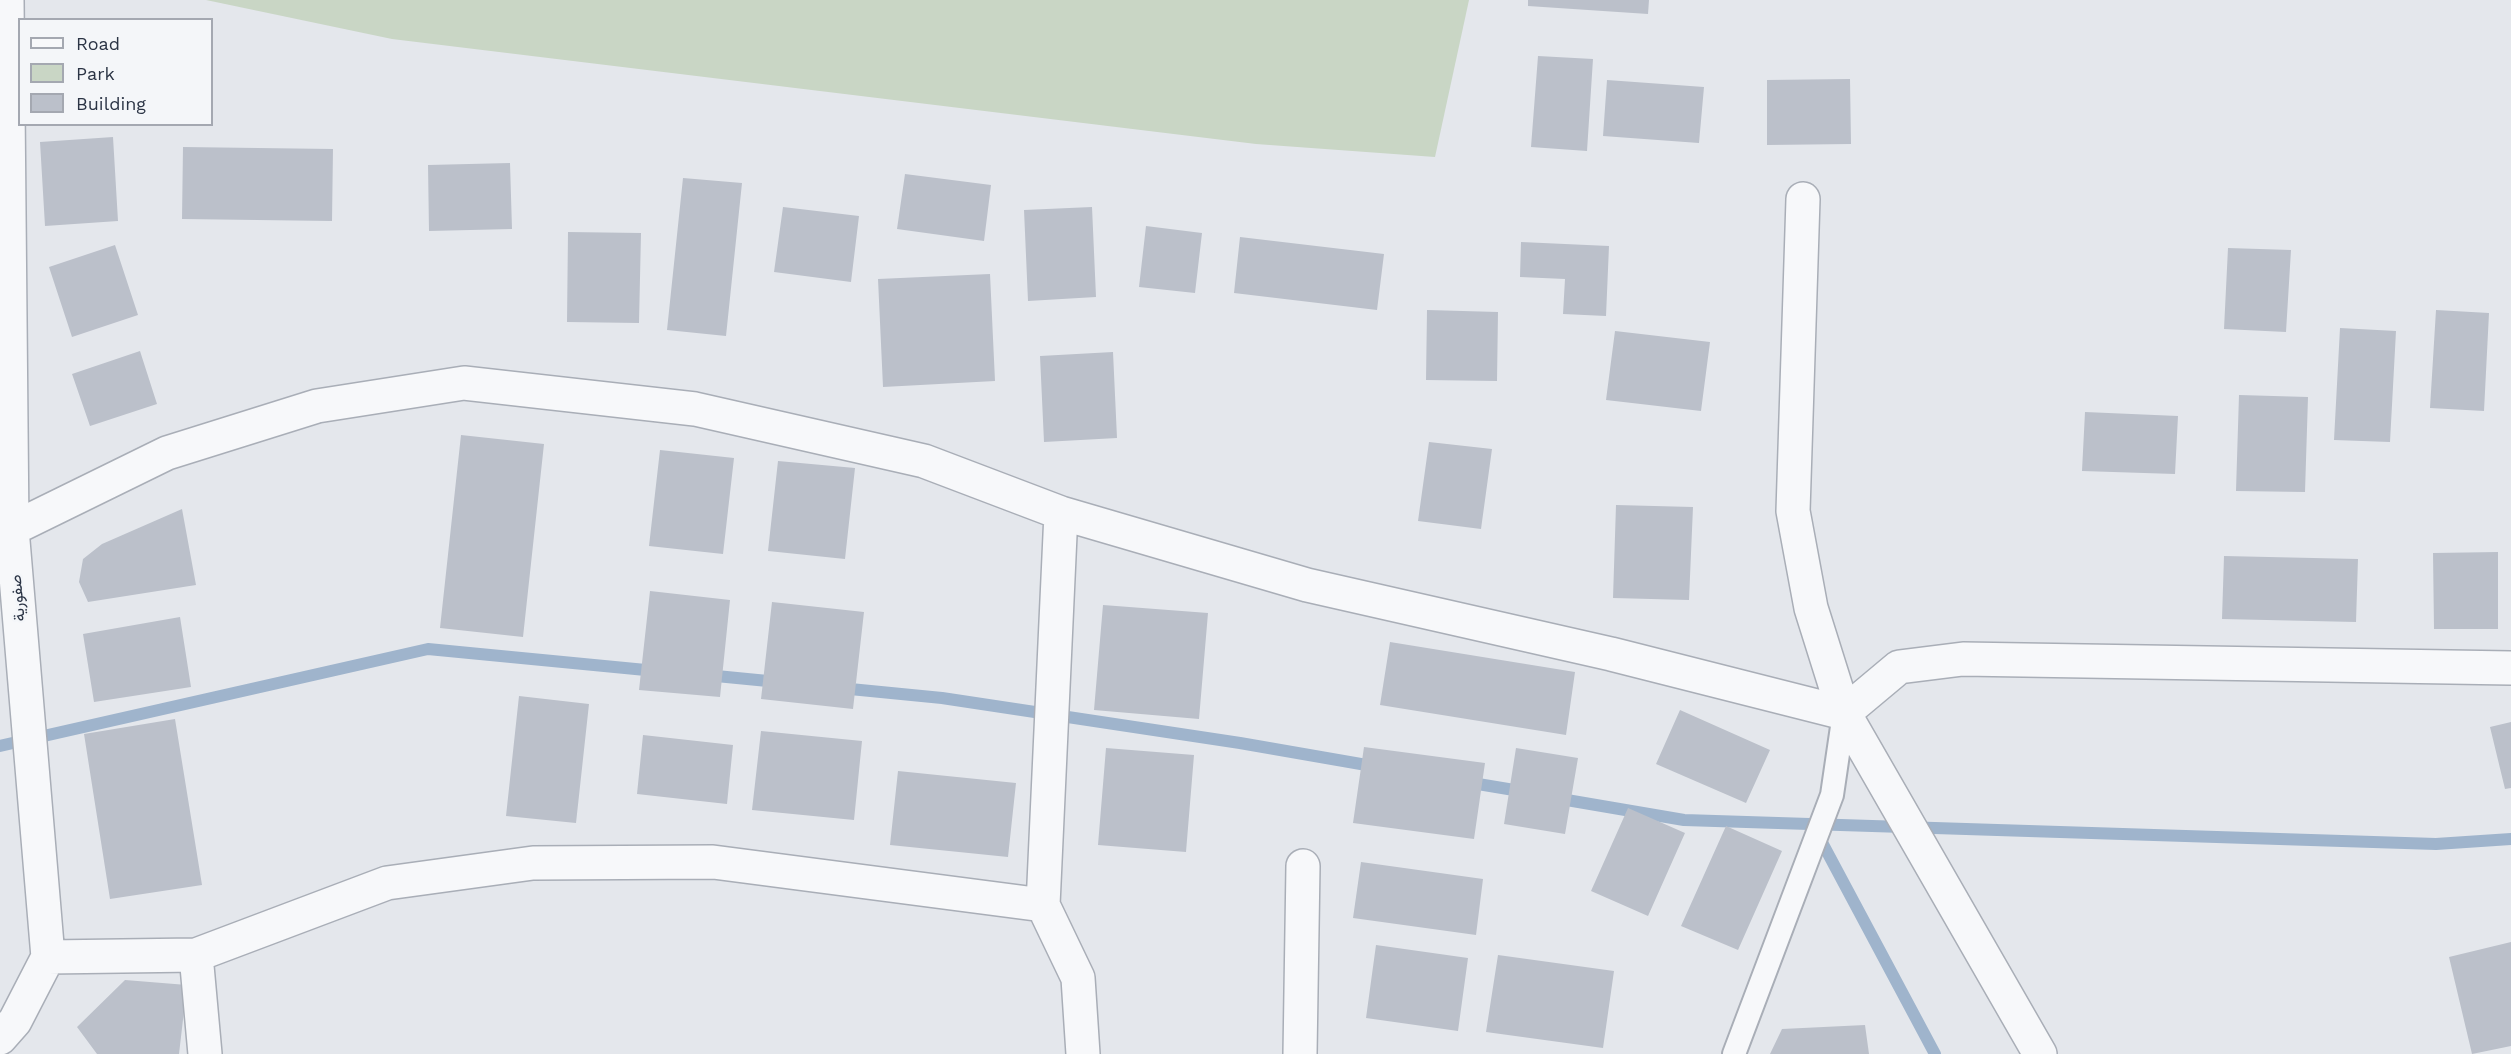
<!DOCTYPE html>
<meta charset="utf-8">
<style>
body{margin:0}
#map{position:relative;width:2511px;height:1054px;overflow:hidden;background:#e4e7ec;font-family:"Work Sans",sans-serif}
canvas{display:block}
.legend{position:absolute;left:18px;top:18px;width:195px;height:108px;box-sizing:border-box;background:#f4f6f9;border:2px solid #a4a8b1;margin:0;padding:8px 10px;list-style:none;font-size:18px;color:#2b3445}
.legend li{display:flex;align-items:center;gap:12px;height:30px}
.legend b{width:30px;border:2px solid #a4a8b1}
</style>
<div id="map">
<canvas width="2511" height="1054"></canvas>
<ul class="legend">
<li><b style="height:8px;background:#f7f8fa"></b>Road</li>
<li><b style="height:16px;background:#c9d6c5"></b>Park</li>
<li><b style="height:16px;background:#bbc0ca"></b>Building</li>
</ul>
</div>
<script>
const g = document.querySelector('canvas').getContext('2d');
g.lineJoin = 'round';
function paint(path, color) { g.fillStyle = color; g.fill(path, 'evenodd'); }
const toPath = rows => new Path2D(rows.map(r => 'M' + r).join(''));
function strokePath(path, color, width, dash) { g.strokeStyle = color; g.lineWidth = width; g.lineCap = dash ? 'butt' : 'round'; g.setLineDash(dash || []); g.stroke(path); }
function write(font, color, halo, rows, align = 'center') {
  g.font = font + ' "Work Sans",Vazirmatn,sans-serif'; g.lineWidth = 5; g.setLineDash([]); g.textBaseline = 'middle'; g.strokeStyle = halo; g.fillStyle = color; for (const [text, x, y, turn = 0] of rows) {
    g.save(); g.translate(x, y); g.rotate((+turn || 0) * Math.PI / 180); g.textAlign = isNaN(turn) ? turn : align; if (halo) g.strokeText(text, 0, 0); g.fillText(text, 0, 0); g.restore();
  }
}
paint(toPath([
 [206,0,1469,0,1435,157,1256,144,392,39]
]), '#c9d6c5');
strokePath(toPath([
 [706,675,778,682],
 [840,688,942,698,1240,743,1378,767],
 [0,746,428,649,656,671],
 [1466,782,1526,792],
 [1555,798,1684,820,2436,844,2511,839],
 [1817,833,1935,1054]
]), '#9fb4cc', 12);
paint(toPath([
 [1528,0,1649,0,1648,14,1528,6],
 [1538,56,1593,59,1587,151,1531,147],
 [1850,79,1851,144,1767,145,1767,80],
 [1607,80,1704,87,1699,143,1603,136],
 [113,137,118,221,45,226,40,142],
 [183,147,333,149,332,221,182,219],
 [510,163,512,229,429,231,428,165],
 [905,174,991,185,984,241,897,229],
 [683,178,742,183,726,336,667,330],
 [783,207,859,216,851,282,774,272],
 [1092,207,1096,297,1028,301,1024,210],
 [1146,226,1202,233,1195,293,1139,287],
 [568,232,641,233,639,323,567,322],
 [1240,237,1384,254,1377,310,1234,293],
 [1521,242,1609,246,1606,316,1563,314,1565,279,1520,277],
 [115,245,138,315,72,337,49,267],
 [2228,248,2291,250,2286,332,2224,329],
 [990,274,995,381,883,387,878,279],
 [1427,310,1498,312,1497,381,1426,380],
 [2436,310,2489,313,2484,411,2430,408],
 [2340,328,2396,331,2390,442,2334,440],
 [1615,331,1710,342,1701,411,1606,400],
 [140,351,157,404,90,426,72,374],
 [1113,352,1117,438,1044,442,1040,356],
 [2239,395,2308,397,2305,492,2236,491],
 [2085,412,2178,416,2175,474,2082,471],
 [461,435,544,444,523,637,440,628],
 [1429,442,1492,449,1481,529,1418,521],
 [660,450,734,458,723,554,649,546],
 [778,461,855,468,845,559,768,551],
 [1616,505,1693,507,1689,600,1613,598],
 [182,509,196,585,88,602,79,582,83,559,102,544],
 [2498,552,2498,629,2434,629,2433,553],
 [2224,556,2358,559,2356,622,2222,619],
 [650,591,730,600,720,697,639,690],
 [772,602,864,612,853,709,761,699],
 [1103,605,1208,613,1199,719,1094,710],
 [180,617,191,687,94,702,83,634],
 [1390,642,1575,672,1566,735,1380,705],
 [519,696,589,704,576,823,506,816],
 [1680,710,1770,750,1746,803,1656,764],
 [175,719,202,885,110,899,84,734],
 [2511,722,2511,788,2505,789,2490,727],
 [761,731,862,741,854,820,752,810],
 [643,735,733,745,727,804,637,794],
 [1364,747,1485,763,1474,839,1353,823],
 [1106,748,1194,755,1186,852,1098,845],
 [1516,748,1578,758,1565,834,1504,824],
 [898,771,1016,783,1008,857,890,845],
 [1628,808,1685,833,1648,916,1591,891],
 [1726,826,1782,851,1738,950,1681,926],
 [1361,862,1483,879,1476,935,1353,918],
 [2511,942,2511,1046,2472,1054,2449,957],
 [1376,945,1468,958,1458,1031,1366,1018],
 [1498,955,1614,971,1603,1048,1486,1032],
 [125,980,187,985,179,1054,97,1054,77,1027],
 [1865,1025,1869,1054,1770,1054,1782,1029]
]), '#bbc0ca');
const service = toPath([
 [1734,1054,1832,795,1844,713]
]);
const minor = toPath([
 [1803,199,1793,511,1811,608,1844,713,2040,1054],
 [0,532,12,529,167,453,317,406,464,383,695,409,924,461,1061,513,1307,585,1611,654,1844,713,1899,667,1963,659,2511,668],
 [1043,905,1061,513],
 [196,955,205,1054],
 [48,957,196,955,387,883,533,863,713,862,1043,905,1078,978,1083,1054],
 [0,1038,15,1021,48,957,12,529,7,0],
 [1300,1054,1303,866]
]);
strokePath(service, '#a9aeb7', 26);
strokePath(minor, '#a9aeb7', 36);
strokePath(service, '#f7f8fa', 22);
strokePath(minor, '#f7f8fa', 33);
write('16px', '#2b3445', '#f4f6f9', [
 ["صفورية",18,598,-95]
]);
</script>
